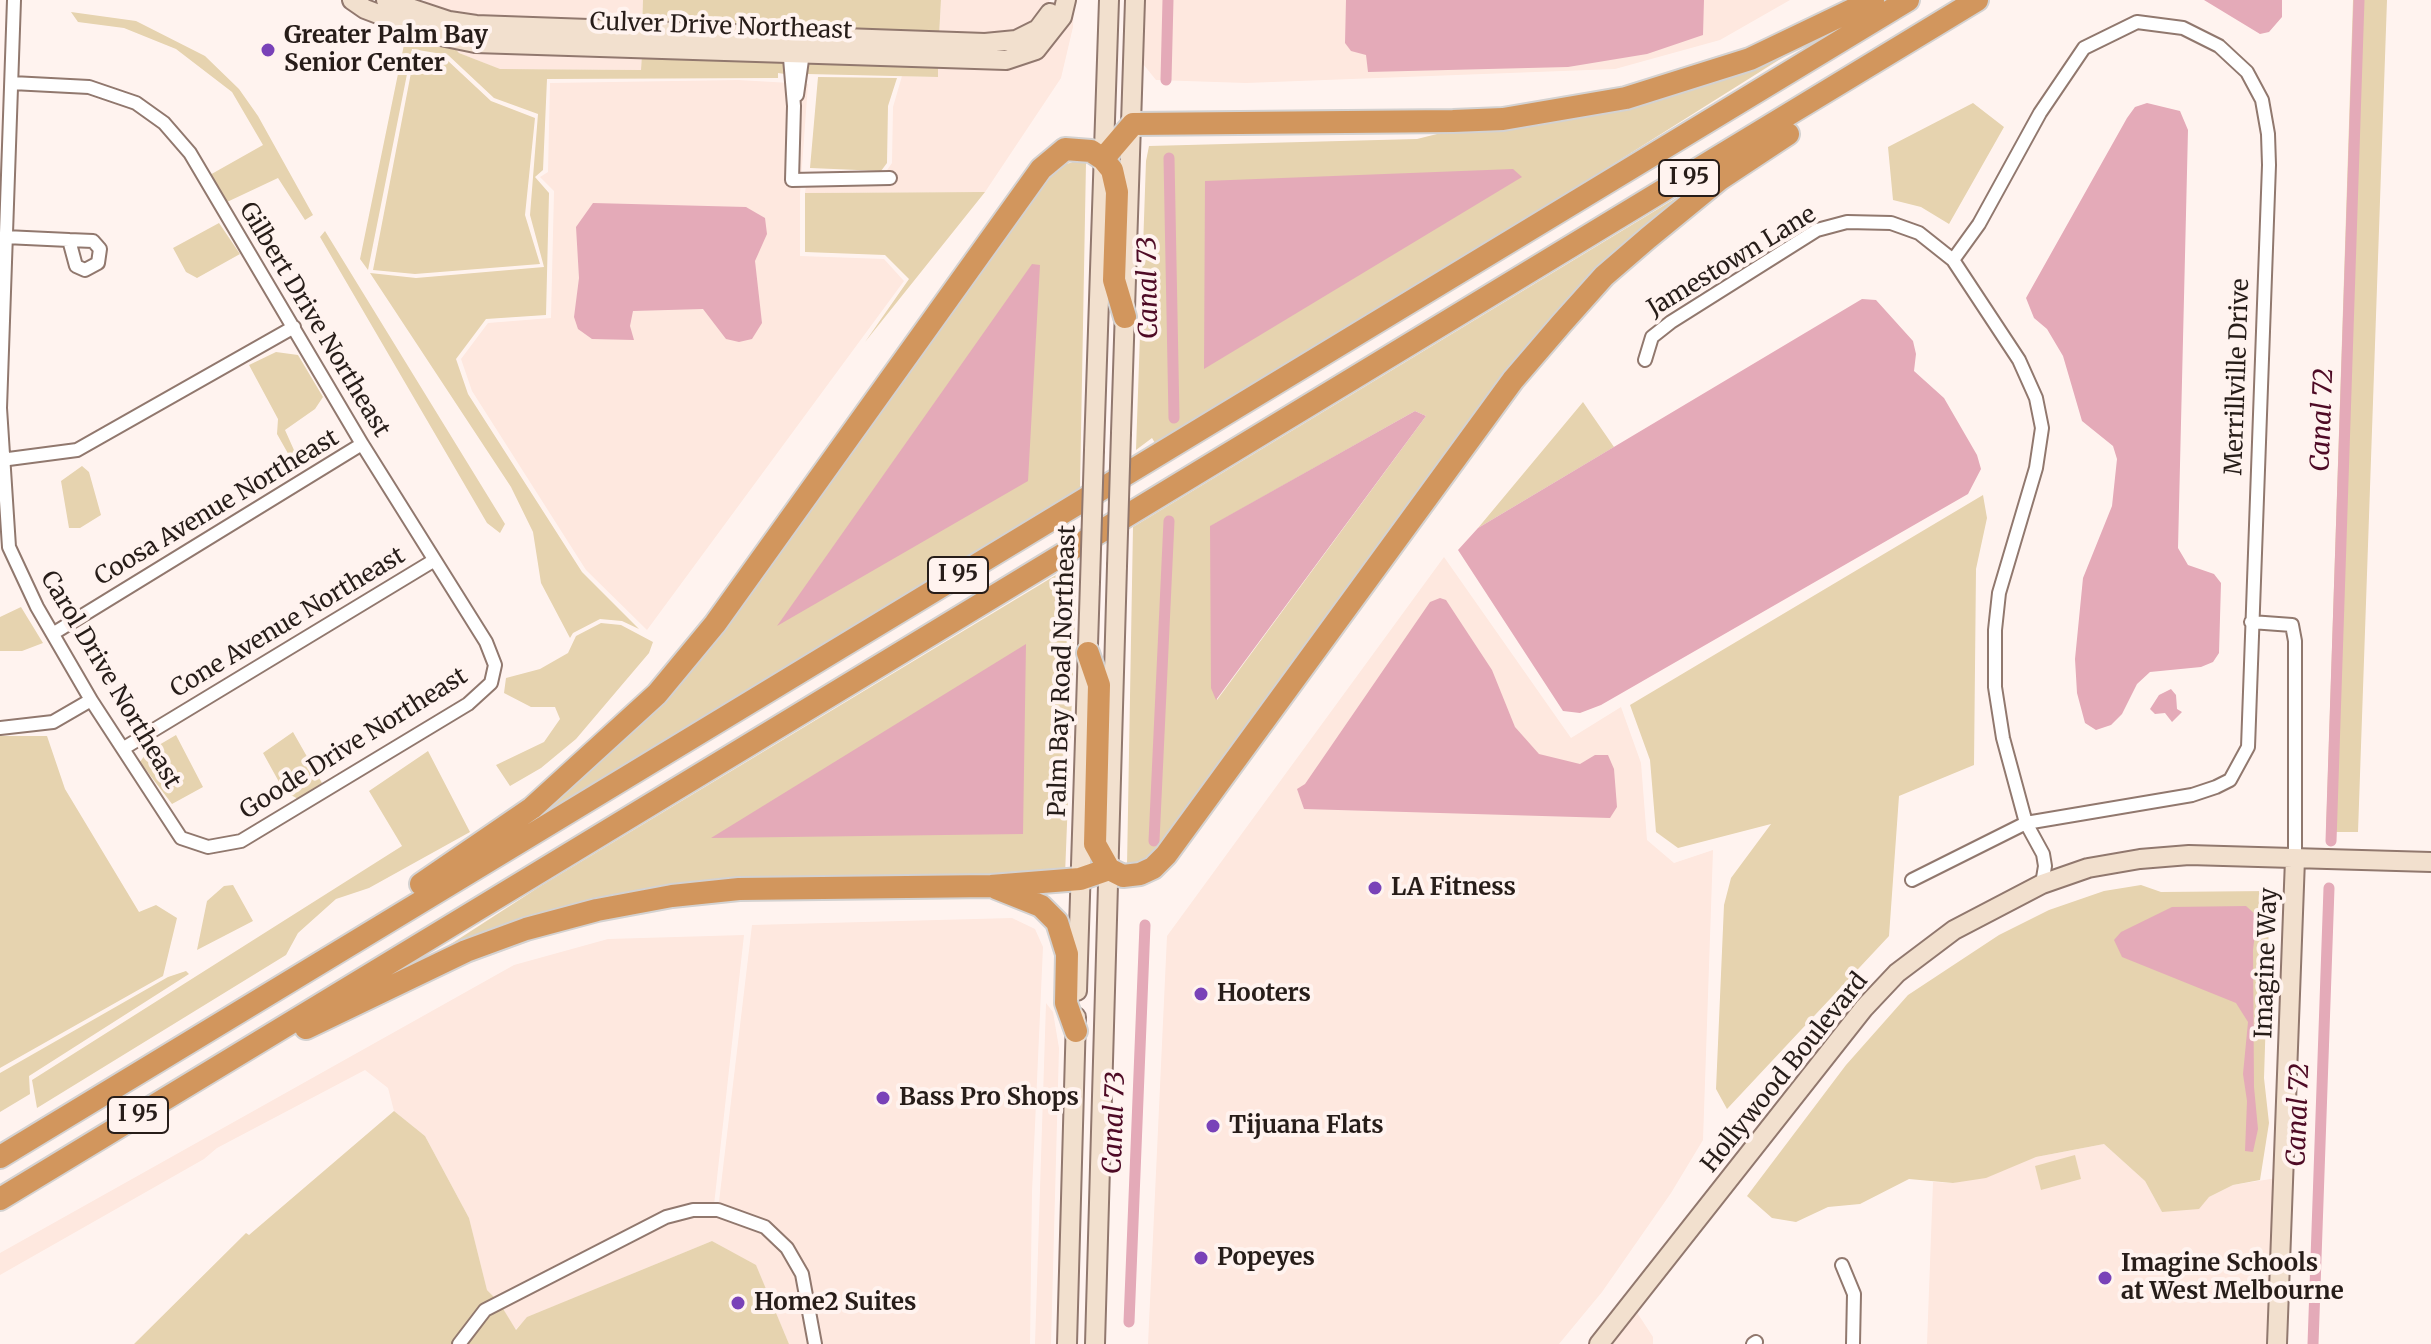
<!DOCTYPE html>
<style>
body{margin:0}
canvas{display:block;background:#fff3ef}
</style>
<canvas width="2431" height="1344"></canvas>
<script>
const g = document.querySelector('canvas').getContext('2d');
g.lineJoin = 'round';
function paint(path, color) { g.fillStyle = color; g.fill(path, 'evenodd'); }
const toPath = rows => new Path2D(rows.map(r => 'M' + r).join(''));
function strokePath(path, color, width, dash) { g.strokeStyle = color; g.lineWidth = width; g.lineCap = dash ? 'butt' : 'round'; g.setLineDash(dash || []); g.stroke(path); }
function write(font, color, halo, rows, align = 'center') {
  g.font = font + ' Merriweather,serif'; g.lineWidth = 8; g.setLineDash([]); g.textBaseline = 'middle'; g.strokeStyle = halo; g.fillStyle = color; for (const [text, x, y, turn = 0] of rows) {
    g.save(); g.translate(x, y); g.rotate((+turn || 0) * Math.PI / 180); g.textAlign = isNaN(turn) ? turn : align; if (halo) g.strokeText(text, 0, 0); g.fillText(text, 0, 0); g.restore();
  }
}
paint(toPath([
 [424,0,643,0,642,27,477,20,428,9],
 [941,0,1050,0,1034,25,1014,35,939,36],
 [1074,0,1073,27,1061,78,985,192,805,193,806,185,895,183,895,173,885,173,892,163,893,107,902,76,937,77,938,63,1005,65],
 [1135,0,1790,0,1720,40,1615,69,1246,83,1156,80,1139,59],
 [451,44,642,54,641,70,499,69,459,53],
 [738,80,808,84,800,194,800,256,884,259,904,281,647,630,586,570,472,391,461,359,488,323,551,318,554,191,540,177,548,172,550,83],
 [1444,557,1571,738,1621,707,1641,763,1647,840,1674,863,1713,850,1703,1140,1671,1193,1602,1292,1559,1344,1148,1344,1167,936],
 [1012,918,1035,929,1043,947,1032,1192,1030,1344,815,1344,802,1274,765,1227,718,1210,752,925],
 [744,935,714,1205,691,1205,496,1299,487,1290,469,1218,425,1136,394,1111,388,1088,365,1070,217,1148,204,1159,0,1275,0,1253,514,965,608,939],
 [1046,1003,1053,1012,1059,1048,1051,1344,1035,1344],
 [2104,1144,2145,1181,2162,1212,2209,1197,2233,1185,2283,1177,2278,1344,1927,1344,1933,1182,1953,1183,2036,1157],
 [694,1215,717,1215,762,1231,782,1251,796,1276,809,1344,789,1344,756,1266,712,1241,528,1317,515,1330,502,1307,668,1222],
 [1636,1311,1653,1337,1653,1344,1610,1344]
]), '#fee8df');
paint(toPath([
 [643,0,941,0,939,36,642,27],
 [2353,0,2387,0,2358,832,2326,832],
 [71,12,136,21,205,56,239,89,258,116,313,215,305,220,278,178,227,202,208,176,263,145,232,92,176,49,124,28,78,22],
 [407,30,451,44,459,53,500,69,641,70,642,54,783,57,785,74,778,73,778,78,547,79,543,170,535,177,549,193,546,315,486,319,456,359,468,394,582,572,639,629,622,621,600,619,573,633,570,638,541,583,533,532,511,487,370,273,416,278,544,267,530,215,538,114,494,98,448,55,412,49,368,270,360,259],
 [1809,41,1556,200,1155,443,1152,438,1136,450,1146,161,1149,146,1417,139],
 [415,52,446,59,491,101,535,118,525,215,540,264,415,274,373,270],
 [808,58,938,63,938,77,807,74],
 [818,77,897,78,888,106,887,163,881,171,810,168],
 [1973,103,2004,127,1949,224,1921,207,1893,200,1888,147],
 [1080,160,1086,162,1080,488,517,830,615,742,1056,167],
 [1714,175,1619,258,1148,861,1127,866,1133,527],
 [1415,411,1426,416,1217,700,1211,526],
 [985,192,865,342,909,279,885,255,805,252,805,193],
 [219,223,240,254,197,278,186,272,173,248],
 [325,231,505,524,500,533,487,523,320,237],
 [276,352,298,355,323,397,315,409,285,430,298,459,290,457,277,434,278,419,249,365],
 [1583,402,1614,447,1478,528],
 [82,466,89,472,101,515,80,528,69,528,61,481],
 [1983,495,1987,518,1976,569,1974,765,1899,796,1889,936,1727,1109,1716,1089,1724,905,1731,878,1771,824,1678,848,1656,832,1650,760,1630,705],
 [1077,569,1065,875,844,876,816,884,721,887,420,964,539,887,1061,572,1064,577],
 [21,607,43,643,22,651,0,651,0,617],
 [601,623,621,625,653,642,649,653,576,739,541,768,510,786,496,765,544,742,560,719,555,707,531,707,504,693,506,678,540,669,568,653,576,636],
 [293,732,322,783,298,799,284,791,263,753],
 [176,735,203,787,172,804,140,762,147,752],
 [0,736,47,736,65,789,139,912,156,905,177,918,163,976,0,1068],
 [428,751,470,832,369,888,336,899,298,933,286,955,37,1108,32,1080,402,846,369,791],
 [233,885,253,921,197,950,207,901,224,886],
 [2141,885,2161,892,2270,891,2264,1078,2269,1123,2260,1180,2233,1185,2209,1197,2199,1209,2162,1212,2145,1181,2104,1144,2036,1157,1986,1178,1953,1183,1909,1179,1860,1204,1828,1207,1796,1222,1772,1218,1747,1196,1846,1065,1908,995,1999,935,2049,910,2104,891],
 [186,971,189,974,29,1076,30,1094,0,1112,0,1073,168,977],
 [394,1111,425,1136,469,1218,487,1290,496,1299,480,1307,453,1344,134,1344,246,1233,249,1235],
 [2075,1155,2081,1179,2041,1190,2035,1166],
 [712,1241,756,1265,789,1344,465,1344,489,1314,502,1307,516,1330,527,1317]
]), '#e6d3af');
paint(toPath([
 [1346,0,1704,0,1703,35,1647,54,1568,67,1368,72,1366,55,1351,51,1345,43],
 [2204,0,2282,0,2282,17,2269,32,2260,34],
 [2147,103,2180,111,2188,130,2178,548,2188,565,2214,574,2221,583,2219,653,2213,662,2201,667,2150,672,2137,684,2122,714,2111,725,2096,730,2085,723,2077,693,2075,659,2083,578,2112,506,2117,459,2113,446,2082,421,2063,356,2047,329,2034,318,2026,298,2127,118,2135,107],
 [1513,169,1522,177,1204,369,1205,181],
 [593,203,746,207,765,218,767,234,755,261,762,323,752,339,739,342,726,339,703,309,633,311,630,326,634,340,592,339,578,329,574,317,579,278,576,227],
 [1032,264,1040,265,1028,481,777,626],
 [1862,299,1876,300,1913,341,1916,354,1914,371,1944,398,1977,455,1981,469,1968,494,1601,705,1580,713,1563,711,1458,550,1478,528],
 [1415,411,1426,416,1216,700,1211,688,1210,526],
 [1440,598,1446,600,1492,670,1515,727,1539,754,1580,764,1595,755,1608,755,1614,769,1617,807,1610,818,1304,809,1297,789,1305,784,1430,602],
 [1026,644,1023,834,711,838],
 [2171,689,2176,695,2177,709,2182,712,2172,722,2165,713,2155,714,2150,709,2159,695],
 [2246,906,2257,916,2253,950,2254,1087,2258,1129,2253,1152,2245,1151,2247,1101,2243,1074,2248,1022,2236,1003,2122,957,2114,940,2121,932,2172,907]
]), '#e4aab8');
strokePath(toPath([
 [1166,80,1168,0],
 [1169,158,1174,418],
 [1154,841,1169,521],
 [2331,841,2359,0],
 [1129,1322,1145,925],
 [2313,1344,2329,888]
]), '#e4aab8', 11);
const street = toPath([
 [789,46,794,106,792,180,890,178],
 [12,83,89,87,136,103,164,123,190,153,362,444,486,642,495,665,491,683,468,704,241,841,208,847,181,838,91,700,37,607,9,547,0,408,14,0],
 [797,95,804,46],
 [5,237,69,240],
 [69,240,93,241,100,249,98,263,85,270,76,266,69,240],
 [1645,360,1652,337,1671,322,1817,230,1847,222,1891,223,1919,233,1953,260,2019,360,2036,398,2042,428,2036,468,1999,593,1995,630,1995,687,2003,738,2026,823,2043,854,2045,866,2042,884],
 [1,460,77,450,294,327],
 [2251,622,2292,625,2295,641,2295,859],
 [54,633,362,444],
 [0,728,53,722,91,700],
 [124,748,433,561],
 [1912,880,2026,823,2192,795,2216,787,2230,780,2248,747,2269,165,2268,134,2262,100,2247,72,2219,46,2183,28,2137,22,2084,48,2040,113,1979,224,1953,260],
 [1842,1265,1854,1294,1853,1344],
 [459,1344,485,1310,666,1217,693,1210,718,1210,765,1227,787,1248,802,1274,815,1344],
 [1753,1344,1756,1342]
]);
const secondary = toPath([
 [352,0,365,9,431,34,475,43,1006,60,1036,50,1062,17,1066,0],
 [386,0,449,21,476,25,985,43,1016,40,1038,29,1050,13],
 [1121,433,1135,0],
 [1094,450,1109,0],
 [1077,991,1090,582],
 [1067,1344,1076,1017],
 [1095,1344,1117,566],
 [1599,1344,1864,1008,1897,973,1954,930,2042,884,2088,868,2140,859,2189,855,2431,862],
 [2277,1344,2295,859]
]);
const highway = toPath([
 [1103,159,1133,124,1453,121,1503,119,1626,98,1750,59,1873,0],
 [1088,653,1099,685,1095,844,1109,869,1123,876,1140,874,1153,868,1166,855,1513,380,1562,323,1604,276,1648,238,1720,179,1788,134],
 [421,884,532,808,657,694,715,624,1041,169,1065,149,1091,151,1103,159,1112,170,1117,192,1114,280,1125,317],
 [996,888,1041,906,1057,922,1067,954,1066,1003,1076,1031],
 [306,1028,466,951,526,929,597,910,672,896,739,889,991,886,1080,879,1109,869],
 [0,1157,1908,0],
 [0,1199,1977,0]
]);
strokePath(street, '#91786e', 16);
strokePath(secondary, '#91786e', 22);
strokePath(highway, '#d4d2d1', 26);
strokePath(street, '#fff', 12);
strokePath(secondary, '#f2e0ce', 18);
strokePath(highway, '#d2965d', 22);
const secondaryBridge = toPath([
 [1117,566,1121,433],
 [1090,582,1094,450]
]);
strokePath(secondaryBridge, '#91786e', 22, []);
strokePath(secondaryBridge, '#f2e0ce', 18);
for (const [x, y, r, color] of [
 [268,50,8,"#7942b8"],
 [1375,888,8,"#7942b8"],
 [1201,994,8,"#7942b8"],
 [883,1098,8,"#7942b8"],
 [1213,1126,8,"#7942b8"],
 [1201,1258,8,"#7942b8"],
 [2105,1278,8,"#7942b8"],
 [738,1303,8,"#7942b8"]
]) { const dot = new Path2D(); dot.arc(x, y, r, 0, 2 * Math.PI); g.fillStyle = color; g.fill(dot); strokePath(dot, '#fff3ef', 3); }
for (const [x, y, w] of [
 [1689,178,60],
 [958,575,60],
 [138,1115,60]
]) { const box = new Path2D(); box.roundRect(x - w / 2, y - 18, w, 36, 6); g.fillStyle = '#fff3ef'; g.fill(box); strokePath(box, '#271d19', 2); }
write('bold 22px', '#271d19', null, [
 ["I 95",1689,178],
 ["I 95",958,575],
 ["I 95",138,1115]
]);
write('24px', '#271d19', '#fff3ef', [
 ["Culver Drive Northeast",721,27,2],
 ["Jamestown Lane",1732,262,-31],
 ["Gilbert Drive Northeast",314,320,59],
 ["Merrillville Drive",2238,377,-88],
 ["Coosa Avenue Northeast",217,508,-31],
 ["Cone Avenue Northeast",288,623,-31],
 ["Palm Bay Road Northeast",1063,671,-88],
 ["Carol Drive Northeast",110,680,59],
 ["Goode Drive Northeast",354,744,-32],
 ["Imagine Way",2267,963,-88],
 ["Hollywood Boulevard",1785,1073,-51]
]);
write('bold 24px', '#271d19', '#fff3ef', [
 ["Greater Palm Bay",284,36],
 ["Senior Center",284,64],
 ["LA Fitness",1391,888],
 ["Hooters",1217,994],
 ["Bass Pro Shops",899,1098],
 ["Tijuana Flats",1229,1126],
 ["Popeyes",1217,1258],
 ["Imagine Schools",2121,1264],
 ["at West Melbourne",2121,1292],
 ["Home2 Suites",754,1303]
], 'left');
write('italic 26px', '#4e0a25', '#fff3ef', [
 ["Canal 73",1149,288,-91],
 ["Canal 72",2323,420,-88],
 ["Canal 72",2299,1115,-88],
 ["Canal 73",1115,1123,-88]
]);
</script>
